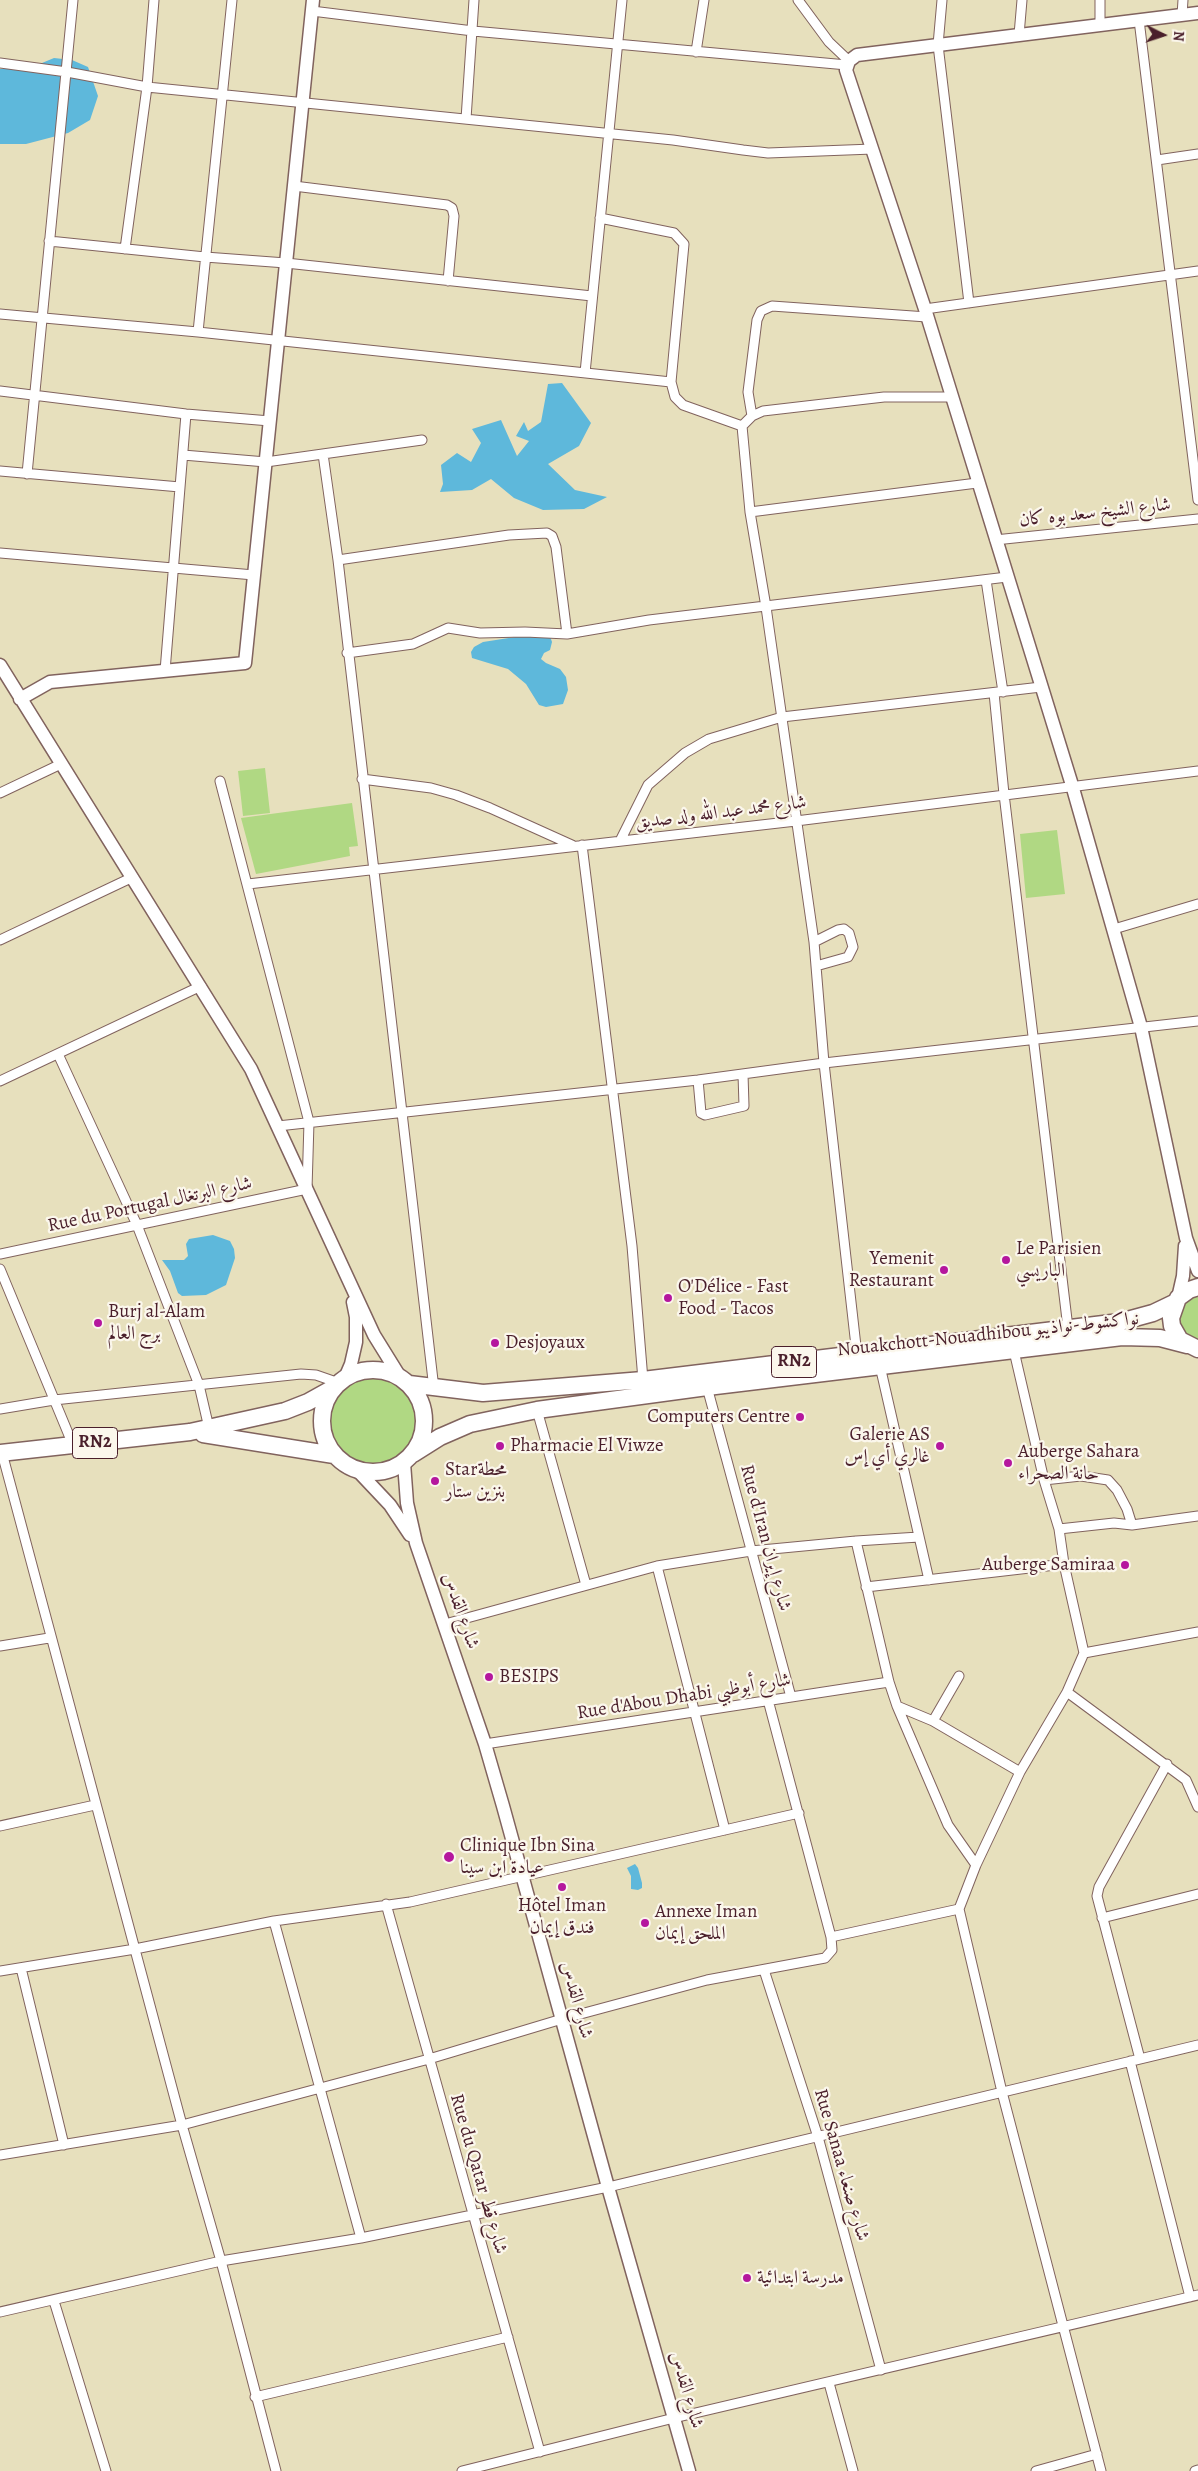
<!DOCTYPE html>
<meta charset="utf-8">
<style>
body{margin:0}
#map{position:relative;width:1198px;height:2471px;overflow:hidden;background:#e7e0bd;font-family:Alegreya,serif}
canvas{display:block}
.north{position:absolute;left:1138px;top:10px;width:50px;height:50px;-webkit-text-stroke:4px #fbf7ec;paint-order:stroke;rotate:94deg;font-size:14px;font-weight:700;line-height:20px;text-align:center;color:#4a1f2b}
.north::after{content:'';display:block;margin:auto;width:18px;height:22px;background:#4a1f2b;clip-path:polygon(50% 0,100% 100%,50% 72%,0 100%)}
</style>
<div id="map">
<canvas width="1198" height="2471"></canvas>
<div class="north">N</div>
</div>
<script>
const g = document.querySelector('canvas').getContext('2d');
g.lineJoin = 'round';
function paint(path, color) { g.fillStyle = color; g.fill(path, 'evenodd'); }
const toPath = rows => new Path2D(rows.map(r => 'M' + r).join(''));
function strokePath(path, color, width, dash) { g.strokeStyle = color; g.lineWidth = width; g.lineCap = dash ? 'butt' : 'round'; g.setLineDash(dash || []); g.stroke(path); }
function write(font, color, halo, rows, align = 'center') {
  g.font = font + ' Alegreya,Amiri,serif'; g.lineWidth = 4.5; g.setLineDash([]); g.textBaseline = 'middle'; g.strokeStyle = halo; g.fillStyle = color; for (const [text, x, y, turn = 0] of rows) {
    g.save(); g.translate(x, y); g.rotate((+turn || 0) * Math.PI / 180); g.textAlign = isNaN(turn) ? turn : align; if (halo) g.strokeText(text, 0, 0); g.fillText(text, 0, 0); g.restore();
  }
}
paint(toPath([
 [265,768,270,813,243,816,238,771],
 [352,803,358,846,349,847,350,856,256,874,241,818],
 [1057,830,1065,894,1026,898,1020,834],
 [1198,1292,1198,1342,1181,1332,1178,1308],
 '326 1424a47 47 0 1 1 94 0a47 47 0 1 1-94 0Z'
]), '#b0d883');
paint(toPath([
 [54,58,72,60,88,67,98,96,90,120,68,133,26,144,0,144,0,69,30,68],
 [562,383,591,423,579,446,548,464,575,490,607,497,584,509,543,510,514,498,491,479,472,490,440,492,443,484,441,465,457,453,471,462,481,443,472,429,501,420,517,456,529,441,516,436,524,422,528,431,541,422,548,384],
 [528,635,550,636,552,642,550,650,544,653,541,659,546,663,560,669,566,677,568,690,563,704,546,707,539,705,526,684,508,669,472,658,471,652,474,647,483,642],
 [213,1235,230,1241,234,1249,235,1258,226,1285,206,1295,182,1296,178,1293,170,1271,162,1260,184,1260,188,1256,186,1244,189,1239],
 [635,1864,638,1868,642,1883,642,1888,638,1890,631,1889,631,1876,627,1868]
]), '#5eb8db');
const street = toPath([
 [798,0,829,42,849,61],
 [942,0,938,45,969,303],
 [312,11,473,31,847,65],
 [1182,15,1183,0],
 [1139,20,1198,500],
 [1100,25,1100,0],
 [1019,35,1022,0],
 [696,52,704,0],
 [0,63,67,72,147,87,673,140,743,150,768,153,873,149],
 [466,119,474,0],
 [1157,160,1198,154],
 [294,186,447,205,452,208,454,216,448,281],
 [600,218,674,233,684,244,671,382,675,397,683,405,742,426],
 [49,241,205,257,286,263,592,296],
 [125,249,147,87,154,0],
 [925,309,1198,271],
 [0,314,198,332,671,382],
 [198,332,232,0],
 [585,373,622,0],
 [0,391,186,414,270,421],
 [752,416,748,392,757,320,761,311,772,306,927,317],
 [323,454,338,560,434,1389],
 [183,455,266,462,422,440],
 [0,471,180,487],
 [27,474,73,0],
 [750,512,977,483],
 [995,540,1198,519],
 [0,553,254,575],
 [338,560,509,535,547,533,552,536,556,547,567,634],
 [986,580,1003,692],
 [347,653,413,644,448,628,480,633,525,632,567,634,649,620,1007,577],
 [165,671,186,414],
 [994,693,1004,794,1068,1328],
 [362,779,431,788,456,795,490,808,572,845],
 [0,793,61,764],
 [620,841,648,785,685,753,709,739,782,717,1041,687],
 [582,845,632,1246,643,1380],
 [248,884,796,821,1198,771],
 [1114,929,1198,904],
 [0,940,133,877],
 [814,942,838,930,844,929,849,933,853,947,848,957,816,966],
 [58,1054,137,1225,199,1385,209,1428],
 [698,1080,701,1113,705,1115,744,1106,743,1074],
 [0,1081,201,986],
 [278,1126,698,1080,824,1063,1198,1021],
 [0,1254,307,1189,309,1122,220,781],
 [0,1269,73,1445],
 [1014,1351,1044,1480,1059,1529,1064,1564,1084,1653,1067,1692,1020,1772,976,1865,959,1909,1002,2092,1101,2471],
 [857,1355,824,1063,814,942,766,607,750,512,742,426,752,416,763,411,884,397,951,397],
 [880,1366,929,1580],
 [707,1387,791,1697],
 [0,1409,54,1400,301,1374,316,1375,339,1383],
 [537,1410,586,1585],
 [2,1453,182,2125,221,2261,276,2471],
 [1044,1480,1081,1476,1108,1480,1117,1490,1127,1509,1132,1525],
 [1059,1529,1114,1523,1132,1525,1198,1516],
 [856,1541,889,1682,897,1706,948,1825,976,1865],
 [657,1566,725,1830],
 [866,1587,1064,1564],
 [445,1624,657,1566,751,1551,856,1541,919,1537],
 [0,1646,49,1638],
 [1084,1653,1198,1632],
 [1067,1692,1186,1780,1198,1807],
 [897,1706,933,1721,1020,1772],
 [933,1721,959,1676],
 [485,1744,889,1682],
 [0,1826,95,1805],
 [386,1904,540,2452],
 [1102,1918,1198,1894],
 [274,1921,361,2238],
 [831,1937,959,1909],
 [21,1968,64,2145],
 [764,1970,818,2137,881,2370],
 [0,1971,135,1949,274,1921,410,1902,799,1813],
 [1140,2059,1097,1896,1099,1887,1167,1764],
 [1130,2061,1190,2297],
 [0,2155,182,2125,429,2059,562,2019,707,1980,825,1958,832,1950,831,1937,768,1700],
 [54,2301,106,2471],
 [0,2312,221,2261,361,2238,608,2187,1198,2045],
 [829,2383,853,2471],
 [255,2397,508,2337],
 [462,2471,674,2418,1198,2295],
 [1036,2471,1097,2454],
 [1195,2471,1198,2470]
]);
const secondary = toPath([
 [1198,13,857,55,849,61,846,70,925,309,1072,785,1141,1027,1186,1238,1198,1271],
 [0,665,251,1069,374,1335,400,1377],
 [20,699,50,682,245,663,313,0],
 [1178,1298,1183,1276,1185,1246],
 [345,1378,351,1364,356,1342,356,1317,353,1302],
 [404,1463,407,1503,416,1543,485,1744,503,1806,608,2187,689,2471],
 [357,1470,390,1505,410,1535]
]);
const highway = toPath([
 [1198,1287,1189,1290,1178,1298,1171,1318,1172,1326,1180,1340,1198,1349],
 '322 1421a51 51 0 1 1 102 0a51 51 0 1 1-102 0Z',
 [409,1384,483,1393,643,1380,1120,1322,1153,1313,1176,1302],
 [203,1434,334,1455],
 [0,1453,190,1432,285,1411,308,1402,335,1387],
 [413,1454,440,1437,470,1424,537,1410,707,1387,1122,1337,1160,1338,1187,1345]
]);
strokePath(street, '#81635e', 11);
strokePath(secondary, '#81635e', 15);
strokePath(highway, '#81635e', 19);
strokePath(street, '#fff', 9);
strokePath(secondary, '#fff', 12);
strokePath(highway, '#fff', 16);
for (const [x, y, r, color] of [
 [1006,1260,5,"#b5179e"],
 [944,1270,5,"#b5179e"],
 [668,1298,5,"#b5179e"],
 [98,1323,5,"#b5179e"],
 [495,1343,5,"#b5179e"],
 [800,1417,5,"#b5179e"],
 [500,1446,5,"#b5179e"],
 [940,1446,5,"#b5179e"],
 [1008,1463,5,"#b5179e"],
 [435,1481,5,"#b5179e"],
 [1125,1565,5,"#b5179e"],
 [489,1677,5,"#b5179e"],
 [449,1857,6,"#b5179e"],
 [562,1887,5,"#b5179e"],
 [645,1923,5,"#b5179e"],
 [747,2278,5,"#b5179e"]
]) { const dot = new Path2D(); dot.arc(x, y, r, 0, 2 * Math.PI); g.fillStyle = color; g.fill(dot); strokePath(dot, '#fbf7ec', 2); }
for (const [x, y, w] of [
 [794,1362,45],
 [95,1443,45]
]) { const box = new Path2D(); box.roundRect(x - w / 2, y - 15.5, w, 31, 4); g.fillStyle = '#fbf7ec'; g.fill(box); strokePath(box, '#4a1f2b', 1); }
write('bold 18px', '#4a1f2b', null, [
 ["RN2",794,1362],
 ["RN2",95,1443]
]);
write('19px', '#4a1f2b', '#fbf7ec', [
 ["شارع الشيخ سعد بوه كان",1095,513,-6],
 ["شارع محمد عبد الله ولد صديق",721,813,-7],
 ["Rue du Portugal شارع البرتغال",150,1205,-12],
 ["Nouakchott-Nouadhibou نواكشوط-نواذيبو",988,1335,-6],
 ["Rue d'Iran شارع إيران",765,1538,75],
 ["شارع القدس",460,1611,71],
 ["Rue d'Abou Dhabi شارع أبوظبي",684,1697,-9],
 ["شارع القدس",576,2000,75],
 ["Rue Sanaa شارع صنعاء",841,2165,74],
 ["Rue du Qatar شارع قطر",478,2174,74],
 ["شارع القدس",686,2390,74]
]);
write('19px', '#4a1f2b', '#fbf7ec', [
 ["Le Parisien",1016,1249],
 ["الباريسي",1016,1271],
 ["Yemenit",934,1259,"right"],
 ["Restaurant",934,1281,"right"],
 ["O'Délice - Fast",678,1287],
 ["Food - Tacos",678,1309],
 ["Burj al-Alam",108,1312],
 ["برج العالم",108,1334],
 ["Desjoyaux",505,1343],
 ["Computers Centre",790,1417,"right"],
 ["Galerie AS",930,1435,"right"],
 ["غالري أي إس",930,1457,"right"],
 ["Pharmacie El Viwze",510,1446],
 ["Auberge Sahara",1018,1452],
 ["حانة الصحراء",1018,1474],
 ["Starمحطة",445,1470],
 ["بنزين ستار",445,1492],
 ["Auberge Samiraa",1115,1565,"right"],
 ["BESIPS",499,1677],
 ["Clinique Ibn Sina",460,1846],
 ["عيادة ابن سينا",460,1868],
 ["Hôtel Iman",562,1906,"center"],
 ["فندق إيمان",562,1928,"center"],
 ["Annexe Iman",655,1912],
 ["الملحق إيمان",655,1934],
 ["مدرسة ابتدائية",757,2278]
], 'left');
</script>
